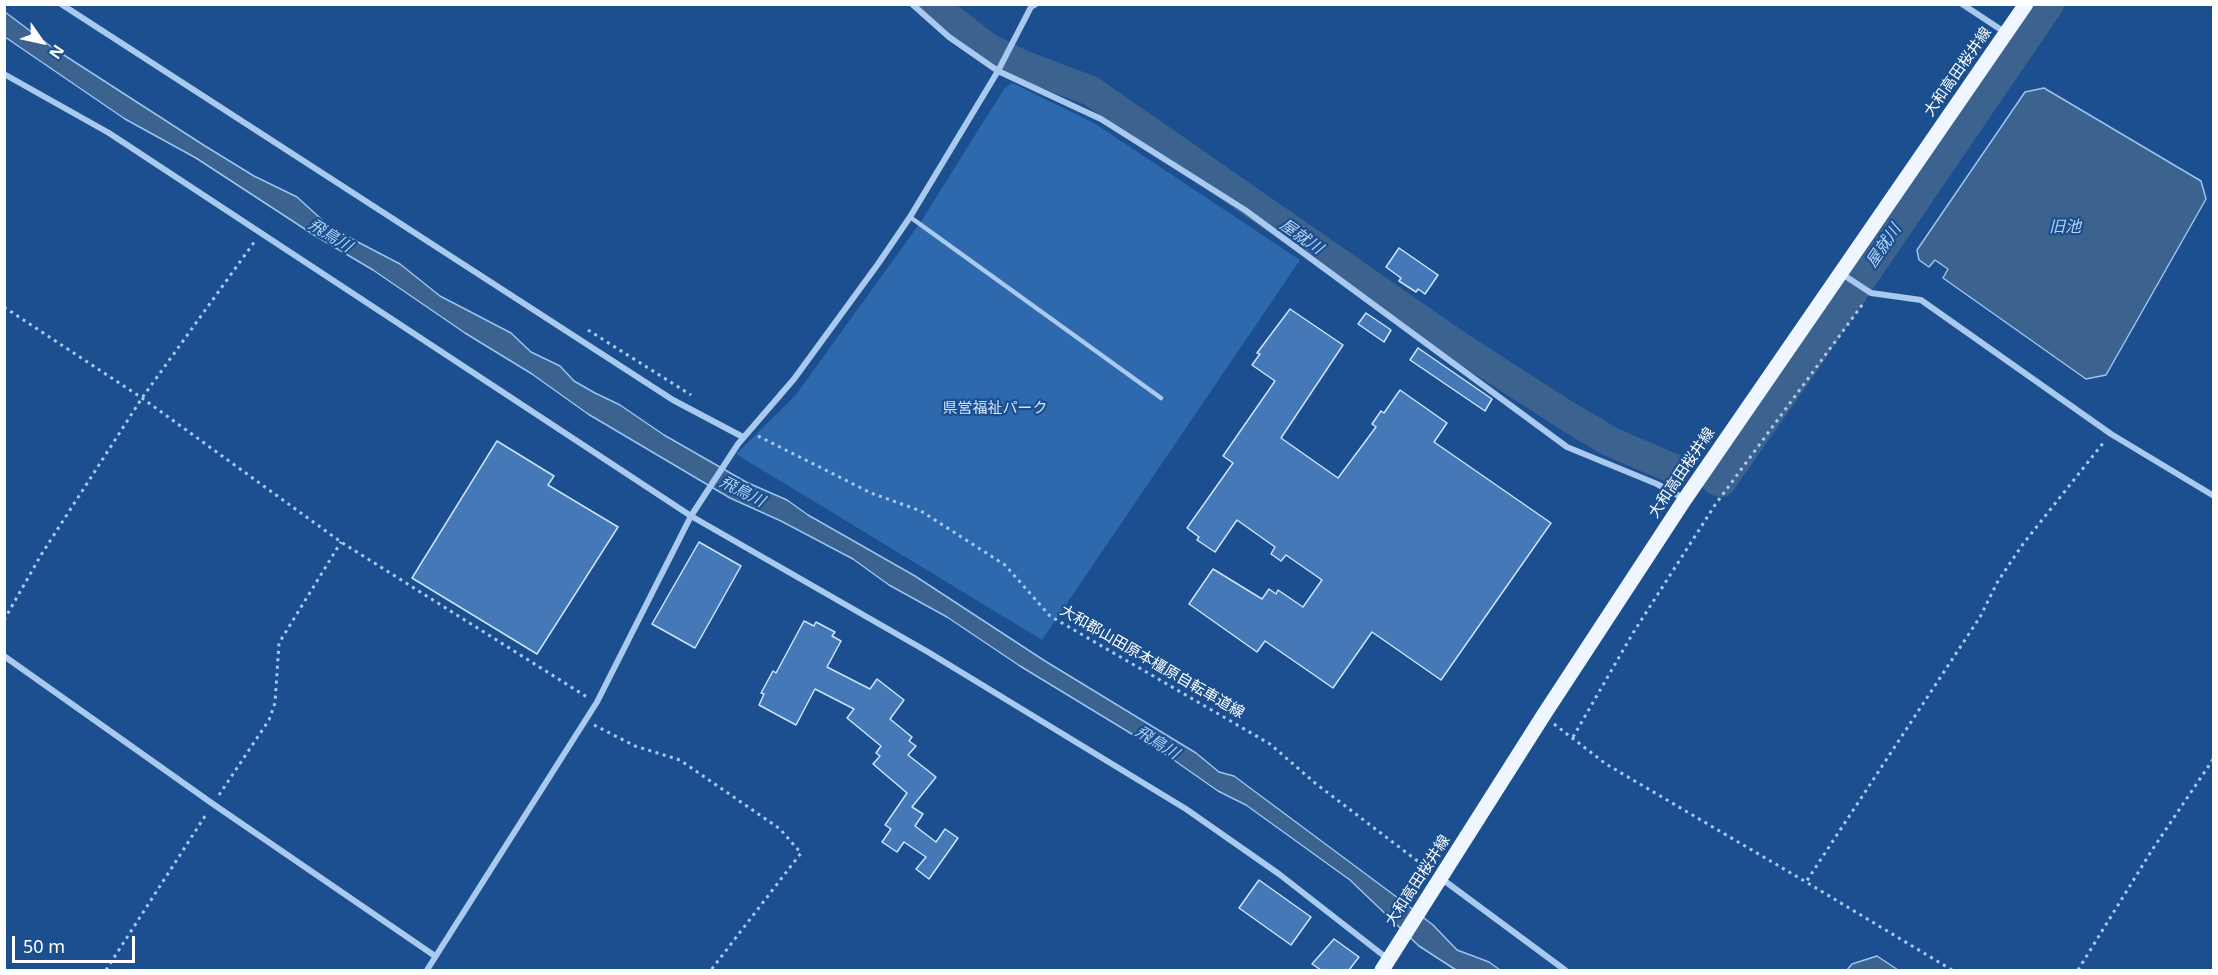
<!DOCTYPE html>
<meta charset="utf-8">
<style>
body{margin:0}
#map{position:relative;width:2218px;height:975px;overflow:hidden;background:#1b4f8f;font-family:"Noto Sans",sans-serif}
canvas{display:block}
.frame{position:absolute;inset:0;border:6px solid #fff;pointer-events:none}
.north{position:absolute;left:12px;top:12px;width:60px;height:60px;-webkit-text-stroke:4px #1b4f8f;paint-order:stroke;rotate:124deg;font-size:16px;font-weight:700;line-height:24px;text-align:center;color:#fff}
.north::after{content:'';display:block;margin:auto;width:21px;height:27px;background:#fff;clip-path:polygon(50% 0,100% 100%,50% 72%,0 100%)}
.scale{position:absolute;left:12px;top:936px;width:123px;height:27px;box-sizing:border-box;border:3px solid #fff;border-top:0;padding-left:8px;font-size:18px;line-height:21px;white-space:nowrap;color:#fff;-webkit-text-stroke:4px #1b4f8f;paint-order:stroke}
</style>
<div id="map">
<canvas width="2218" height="975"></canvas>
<div class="frame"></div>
<div class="north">N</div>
<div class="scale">50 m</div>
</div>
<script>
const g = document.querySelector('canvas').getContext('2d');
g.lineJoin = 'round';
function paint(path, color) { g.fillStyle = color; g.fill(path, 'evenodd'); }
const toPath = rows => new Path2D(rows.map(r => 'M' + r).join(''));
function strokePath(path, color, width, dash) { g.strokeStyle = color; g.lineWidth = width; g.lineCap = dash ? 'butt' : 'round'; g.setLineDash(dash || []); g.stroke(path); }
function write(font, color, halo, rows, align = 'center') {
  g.font = font + ' "Noto Sans","Noto Sans JP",sans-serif'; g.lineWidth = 4.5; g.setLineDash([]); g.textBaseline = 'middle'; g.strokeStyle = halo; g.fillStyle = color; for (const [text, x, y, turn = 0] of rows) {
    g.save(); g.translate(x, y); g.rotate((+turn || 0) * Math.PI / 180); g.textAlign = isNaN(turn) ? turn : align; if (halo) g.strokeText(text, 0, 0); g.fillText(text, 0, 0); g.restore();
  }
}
paint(toPath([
 [1012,83,1094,123,1300,260,1042,640,736,454,795,396,920,223,1004,89]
]), '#2e69ad');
const water = toPath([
 [5,12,53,48,205,146,254,176,297,197,331,228,400,264,440,296,511,333,531,352,560,366,574,381,595,393,620,405,664,435,746,482,787,500,808,515,915,576,1045,661,1196,753,1219,772,1234,776,1402,901,1433,925,1457,950,1489,962,1500,970,1456,970,1419,946,1350,880,1246,805,1218,791,1168,756,1020,666,947,617,889,585,853,559,781,521,730,498,588,414,532,374,465,333,373,270,314,235,196,158,125,119,5,37,5,12],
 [2044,88,2201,181,2206,199,2106,375,2086,379,1943,278,1948,269,1935,260,1929,267,1919,260,1917,250,2025,92,2044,88],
 [1877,956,1898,970,1847,970,1852,964,1877,956]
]);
paint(water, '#3c6290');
strokePath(water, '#9cc4f0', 1.5);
strokePath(toPath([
 [931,4,988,48,1020,64,1091,91,1454,343,1567,416,1611,442,1674,469],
 [1716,480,1721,482,1796,375,2049,4]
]), '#3c6290', 30);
const building = toPath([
 [1399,248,1438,275,1425,294,1418,289,1416,292,1399,281,1401,278,1386,267,1399,248],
 [1290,309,1343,345,1281,438,1338,478,1376,427,1372,424,1381,411,1384,413,1400,390,1447,423,1434,442,1551,523,1441,680,1372,632,1333,688,1265,641,1257,652,1189,604,1213,569,1262,599,1269,589,1276,594,1278,590,1303,607,1322,580,1286,555,1281,561,1271,554,1275,547,1237,520,1215,552,1197,540,1199,537,1187,528,1233,463,1223,456,1275,381,1252,365,1260,354,1257,353,1290,309],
 [1366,313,1391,330,1384,342,1358,324,1366,313],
 [1418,348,1492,399,1485,411,1410,360,1418,348],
 [497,441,554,476,548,485,618,527,537,654,412,578,497,441],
 [699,542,741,566,695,648,652,624,699,542],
 [804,621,814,626,816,622,835,632,832,636,841,641,827,667,870,689,877,679,904,700,890,719,912,737,909,741,916,746,908,755,936,777,912,807,923,814,915,826,936,842,945,829,958,838,929,879,916,869,926,857,904,842,897,852,882,842,891,829,885,825,907,793,873,764,880,756,876,753,881,746,847,718,854,709,815,689,796,725,759,705,764,694,761,693,773,671,776,673,804,621],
 [1259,880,1311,917,1291,945,1239,908,1259,880],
 [1334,939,1359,957,1349,970,1321,970,1312,964,1334,939]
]);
paint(building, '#4478b7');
strokePath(building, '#cfe3fa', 1.5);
strokePath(toPath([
 [4,307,142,398,341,542,587,697],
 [588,330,691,395],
 [758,436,871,493,921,511,1005,565,1050,616,1270,744,1315,783,1428,869],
 [4,620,41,555,142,398,255,241],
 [1554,724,1606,764,1806,882],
 [594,725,635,746,680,760,780,829,801,853,711,970],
 [1573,737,1633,633,1715,505,1865,301],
 [219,795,269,720,275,703,279,643,341,542],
 [106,970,207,813],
 [1952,970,1806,882,1980,617,1998,581,2023,544,2104,442],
 [2078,970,2152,850,2214,758]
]), '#a9c9ee', 3, [3, 4.5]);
strokePath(toPath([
 [910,217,1161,398]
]), '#a9c9ee', 4.5);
strokePath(toPath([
 [61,4,673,400,743,437],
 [912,4,949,37,998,71,1101,119,1245,210,1567,447,1657,484,1685,499],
 [1962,4,2006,33],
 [4,74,109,133,691,516,928,652,1186,809,1279,874,1388,959],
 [1842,274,1871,293,1921,300,2111,434,2214,496],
 [4,656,213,804,435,956],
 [1442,879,1565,970],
 [427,970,597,702,691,516,738,444,794,379,878,264,910,217,998,71,1031,7,1036,4]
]), '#a9c9ee', 6);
strokePath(toPath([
 [1382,970,1543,716,1685,499,2026,4]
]), '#f0f6ff', 15);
write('15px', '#fff', '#1b4f8f', [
 ["大和高田桜井線",1958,72,-55],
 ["大和高田桜井線",1682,473,-56],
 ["大和郡山田原本橿原自転車道線",1152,662,30],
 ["大和高田桜井線",1418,881,-57]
]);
write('15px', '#cfe3fa', '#1b4f8f', [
 ["県営福祉パーク",995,409]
]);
write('italic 16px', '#b5d3f5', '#1b4f8f', [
 ["旧池",2065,227],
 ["飛鳥川",330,236,32],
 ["屋就川",1301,237,35],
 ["屋就川",1884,246,-56],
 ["飛鳥川",742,492,27],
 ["飛鳥川",1157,743,32]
]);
</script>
